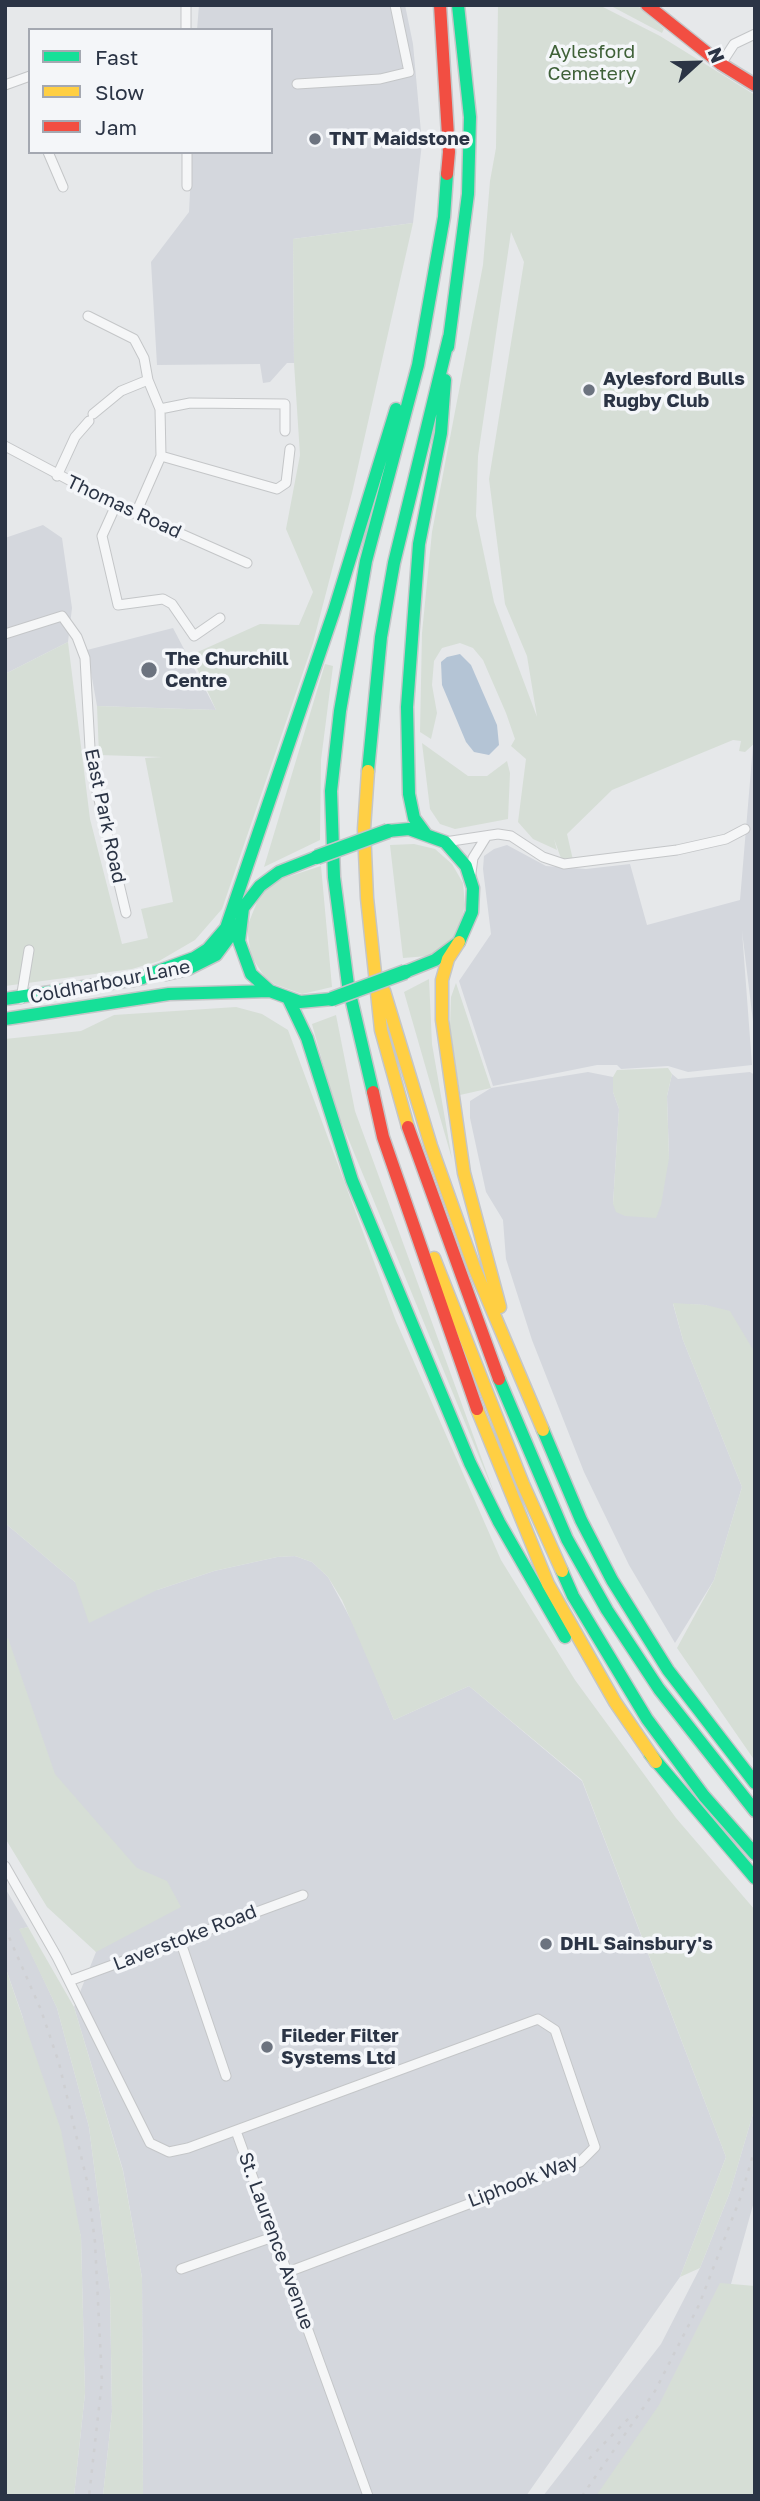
<!DOCTYPE html>
<style>
body{margin:0}
#map{position:relative;width:760px;height:2501px;overflow:hidden;background:#e6e8ea;font-family:"Golos Text",sans-serif}
canvas{display:block}
.frame{position:absolute;inset:0;border:7px solid #2b3445;pointer-events:none}
.legend{position:absolute;left:28px;top:28px;width:245px;height:126px;box-sizing:border-box;background:#f4f6f9;border:2px solid #a4a8b1;margin:0;padding:9px 12px;list-style:none;font-size:21px;color:#2b3445}
.legend li{display:flex;align-items:center;gap:14px;height:35px}
.legend b{width:35px;border:2px solid #a4a8b1}
.north{position:absolute;left:662px;top:28px;width:70px;height:70px;-webkit-text-stroke:5px #f4f6f9;paint-order:stroke;rotate:68deg;font-size:19px;font-weight:700;line-height:28px;text-align:center;color:#2b3445}
.north::after{content:'';display:block;margin:auto;width:24px;height:32px;background:#2b3445;clip-path:polygon(50% 0,100% 100%,50% 72%,0 100%)}
</style>
<div id="map">
<canvas width="760" height="2501"></canvas>
<div class="frame"></div>
<ul class="legend">
<li><b style="height:9px;background:#16e098"></b>Fast</li>
<li><b style="height:9px;background:#ffcf43"></b>Slow</li>
<li><b style="height:9px;background:#f24e42"></b>Jam</li>
</ul>
<div class="north">N</div>
</div>
<script>
const g = document.querySelector('canvas').getContext('2d');
g.lineJoin = 'round';
function paint(path, color) { g.fillStyle = color; g.fill(path, 'evenodd'); }
const toPath = rows => new Path2D(rows.map(r => 'M' + r).join(''));
function strokePath(path, color, width, dash) { g.strokeStyle = color; g.lineWidth = width; g.lineCap = dash ? 'butt' : 'round'; g.setLineDash(dash || []); g.stroke(path); }
function write(font, color, halo, rows, align = 'center') {
  g.font = font + ' "Golos Text",sans-serif'; g.lineWidth = 7; g.setLineDash([]); g.textBaseline = 'middle'; g.strokeStyle = halo; g.fillStyle = color; for (const [text, x, y, turn = 0] of rows) {
    g.save(); g.translate(x, y); g.rotate((+turn || 0) * Math.PI / 180); g.textAlign = isNaN(turn) ? turn : align; if (halo) g.strokeText(text, 0, 0); g.fillText(text, 0, 0); g.restore();
  }
}
paint(toPath([
 [199,5,405,5,413,44,422,143,413,223,293,239,294,363,287,363,270,382,263,383,260,364,157,365,151,262,189,212,192,152,271,152,271,30,197,30],
 [43,525,62,538,72,608,68,642,5,674,5,538],
 [173,628,216,710,97,706,87,650],
 [755,722,755,1038,742,931,752,1065,688,1072,668,1066,621,1069,617,1065,597,1065,493,1086,459,981,491,934,483,869,484,856,494,849,507,845,546,866,586,869,630,864,647,925,740,900],
 [588,1072,613,1077,613,1092,619,1109,613,1204,669,1158,667,1096,672,1074,678,1079,750,1072,755,1075,755,1353,706,1305,673,1304,683,1340,742,1487,714,1580,675,1643,629,1565,584,1472,532,1340,506,1259,503,1220,486,1192,470,1118,470,1101,491,1088],
 [5,1523,75,1582,157,1590,214,1571,277,1557,295,1556,312,1562,328,1577,356,1629,394,1720,469,1686,582,1781,726,2157,680,2277,526,2496,143,2496,142,2278,123,2170,74,2007,96,1952,5,1793],
 [5,1888,28,1927,20,1929,57,2008,89,2127,110,2290,112,2412,103,2496,74,2496,85,2393,81,2237,22,2015,5,1966],
 [755,2107,755,2198,731,2284,618,2496,543,2496,661,2344,700,2268,730,2192]
]), '#d4d7dd');
paint(toPath([
 [498,5,601,6,660,36,755,95,755,743,745,752,739,751,741,741,733,740,612,790,567,834,573,860,562,861,554,839,557,850,533,839,518,822,526,759,511,746,515,739,506,713,483,660,473,648,460,643,442,648,434,661,432,685,437,713,431,739,420,732,422,633,432,532,483,265,490,181,496,148],
 [511,232,524,262,489,479,505,604,527,656,537,717,494,602,476,516,478,456],
 [637,5,664,29,662,33,611,6],
 [413,223,352,493,313,643,222,909,195,940,159,961,132,969,5,986,5,674,68,642,90,819,122,944,148,938,141,909,173,902,145,758,162,757,99,755,97,706,216,710,191,655,260,624,299,625,313,592,286,529,300,455,294,363,293,239],
 [325,664,333,666,321,760,320,840,264,867],
 [422,743,468,776,487,776,507,761,510,773,508,819,455,829,440,824,430,809],
 [414,844,435,849,452,864,463,883,465,905,458,932,445,947,428,956,403,958,390,845],
 [321,866,332,987,302,994,274,984,264,976,251,956,247,927,259,897,275,881],
 [429,979,432,1044,452,1159,404,992],
 [456,983,491,1088,460,1095,450,1026,451,997],
 [236,1007,262,1014,288,1030,396,1321,501,1560,575,1680,676,1818,755,1910,755,2107,730,2192,700,2268,680,2277,726,2157,582,1780,469,1686,394,1720,342,1600,328,1577,312,1562,295,1556,277,1557,214,1571,157,1590,89,1623,75,1582,5,1523,5,1039,81,1031,114,1015],
 [336,1015,355,1111,496,1498,334,1104,312,1024],
 [668,1068,672,1074,667,1096,669,1158,661,1205,656,1218,625,1216,616,1212,613,1204,619,1109,613,1092,613,1077,617,1070],
 [673,1303,706,1305,730,1311,755,1353,755,1761,677,1648,714,1580,742,1487,683,1340],
 [8,1638,55,1774,137,1868,167,1881,181,1907,96,1952,47,1907,5,1838,5,1641],
 [28,1927,74,2007,123,2171,142,2278,143,2496,103,2496,112,2412,110,2290,89,2127,57,2008,19,1929],
 [5,1966,61,2130,81,2237,85,2393,74,2496,5,2496],
 [720,2283,755,2286,755,2496,596,2496,659,2405]
]), '#d6ded6');
paint(toPath([
 [460,654,471,665,497,725,499,745,489,755,474,752,466,742,442,685,441,662,447,657]
]), '#b4c4d5');
const street = toPath([
 [186,30,186,5],
 [721,64,734,44,755,34],
 [297,84,380,79,409,72,395,5],
 [5,85,30,76],
 [48,152,63,187],
 [187,152,187,186],
 [88,316,134,339,144,358,148,380,160,409,161,456,136,513],
 [160,409,190,403,285,404,285,431],
 [93,414,121,391,148,380],
 [5,446,116,505,247,563],
 [161,456,277,489,286,483,290,449],
 [57,476,75,437,89,421],
 [116,505,102,536,118,605,163,599,172,604,194,636,220,618],
 [5,634,62,616,77,637,85,658,91,766,126,913],
 [445,842,498,834,511,836,543,857,564,864,677,850,726,839,745,829],
 [471,873,473,858,486,837],
 [21,999,29,950],
 [5,1866,57,1957,150,2143,169,2152,188,2148,538,2019,555,2030,595,2147,580,2162,288,2272],
 [180,1940,226,2076],
 [69,1981,303,1895],
 [236,2131,368,2496],
 [181,2269,273,2237]
]);
const fast = toPath([
 [448,347,468,194,470,117,458,5],
 [368,771,381,637,394,563,449,337],
 [388,831,409,829,445,842,466,866,473,888,472,912,459,942,435,960,405,972],
 [425,833,414,818,409,794,407,707,419,544,441,433,445,380],
 [317,857,279,872,260,886,243,908,239,941,251,974,270,991,300,1002,332,999],
 [166,974,188,969,216,955,239,924],
 [134,980,194,958,208,949,226,928,334,611,396,409],
 [5,999,143,978],
 [289,1000,307,1038,352,1180,470,1463,499,1522,565,1637],
 [5,1019,169,994,270,991],
 [373,1092,348,985,334,877,331,791,340,711,366,561,418,365,444,217,447,174],
 [499,1379,567,1539,607,1610,659,1689,755,1811],
 [543,1430,581,1520,612,1580,668,1670,755,1783],
 [562,1571,573,1596,647,1719,704,1796,755,1854],
 [650,1754,755,1878]
]);
const slow = toPath([
 [368,771,364,829,367,898,381,1030,408,1127],
 [459,942,448,959,442,980,442,1020,464,1173,500,1307],
 [384,991,431,1146,474,1267,543,1430],
 [434,1258,523,1484,562,1571],
 [477,1409,548,1584,615,1702,656,1762]
]);
const jam = toPath([
 [440,5,449,152,447,174],
 [647,5,721,64,755,85],
 [373,1092,383,1137,477,1409],
 [408,1127,499,1379]
]);
strokePath(street, '#c4c6c8', 11);
strokePath(fast, '#c4c6c8', 15);
strokePath(slow, '#c4c6c8', 15);
strokePath(jam, '#c4c6c8', 15);
strokePath(street, '#f5f6f7', 9);
strokePath(fast, '#16e098', 12);
strokePath(slow, '#ffcf43', 12);
strokePath(jam, '#f24e42', 12);
strokePath(toPath([
 [755,795,755,886],
 [5,1928,41,2010,59,2063,87,2181,95,2242,102,2381,89,2496],
 [589,2459,633,2414],
 [582,2496,655,2391,699,2305,741,2196,755,2148]
]), '#cecfd2', 2.5, [3.5, 7]);
const fastBridge = toPath([
 [317,857,388,831],
 [332,999,405,972]
]);
strokePath(fastBridge, '#c2c5c8', 17, []);
strokePath(fastBridge, '#16e098', 14);
for (const [x, y, r, color] of [
 [315,139,7,"#6c737f"],
 [589,390,7,"#6c737f"],
 [149,670,9,"#6c737f"],
 [546,1944,7,"#6c737f"],
 [267,2047,7,"#6c737f"]
]) { const dot = new Path2D(); dot.arc(x, y, r, 0, 2 * Math.PI); g.fillStyle = color; g.fill(dot); strokePath(dot, '#f4f6f9', 2.5); }
write('19px', '#3f6138', '#f4f6f9', [
 ["Aylesford",592,52],
 ["Cemetery",592,74]
]);
write('bold 19px', '#2b3445', '#f4f6f9', [
 ["TNT Maidstone",329,139],
 ["Aylesford Bulls",603,379],
 ["Rugby Club",603,401],
 ["The Churchill",165,659],
 ["Centre",165,681],
 ["DHL Sainsbury's",560,1944],
 ["Fileder Filter",281,2036],
 ["Systems Ltd",281,2058]
], 'left');
write('19px', '#2b3445', '#f4f6f9', [
 ["Thomas Road",124,507,25],
 ["East Park Road",105,816,78],
 ["Coldharbour Lane",110,982,-11],
 ["Laverstoke Road",185,1938,-21],
 ["Liphook Way",523,2181,-21],
 ["St. Laurence Avenue",276,2241,70]
]);
</script>
